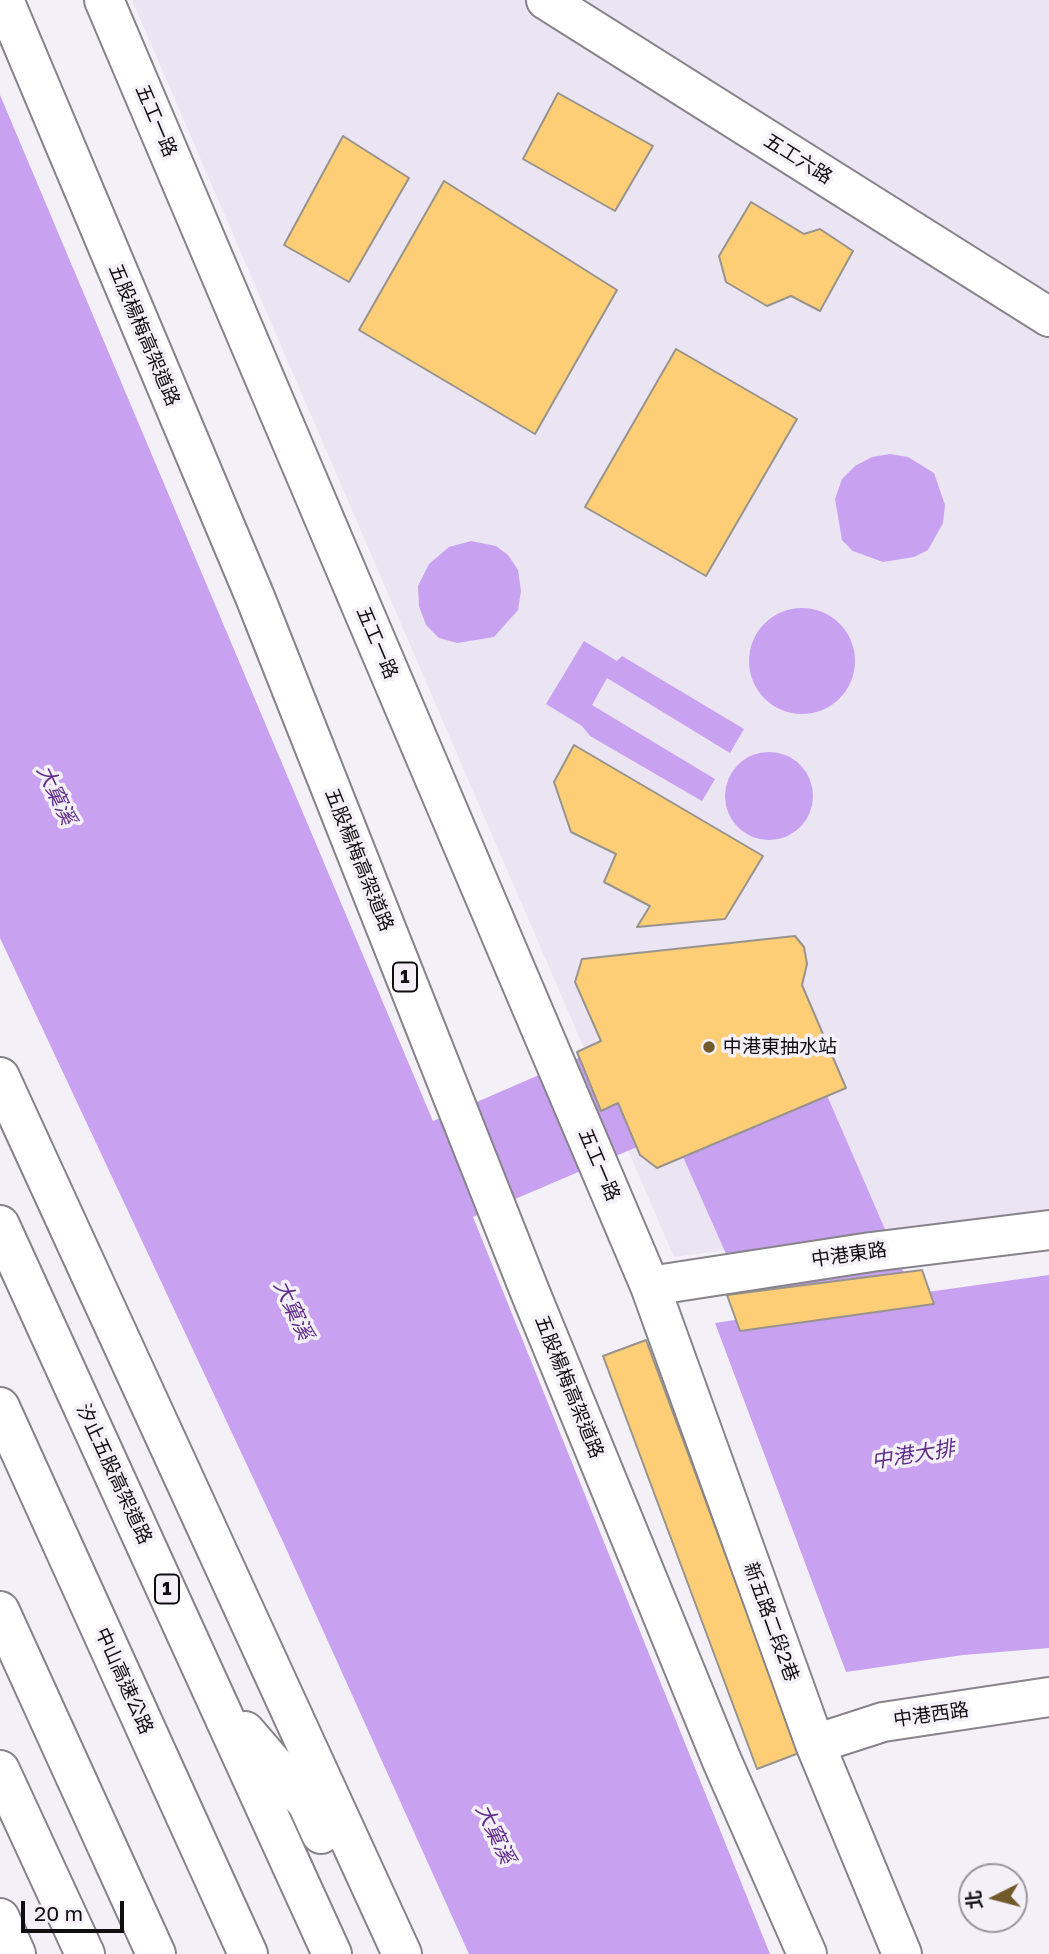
<!DOCTYPE html>
<meta charset="utf-8">
<style>
body{margin:0}
#map{position:relative;width:1049px;height:1954px;overflow:hidden;background:#f4f0f8;font-family:"Golos Text","Noto Sans TC",sans-serif}
canvas{display:block}
.north{position:absolute;left:958px;top:1863px;width:70px;height:70px;box-sizing:border-box;background:#f4f0f8;border:2px solid #98969c;border-radius:50%;rotate:264deg;font-size:19px;font-weight:700;line-height:28px;text-align:center;color:#0f0e11}
.north::after{content:'';display:block;margin:auto;width:24px;height:32px;background:#735a2b;clip-path:polygon(50% 0,100% 100%,50% 72%,0 100%)}
.scale{position:absolute;left:21px;top:1901px;width:103px;height:32px;box-sizing:border-box;border:4px solid #0f0e11;border-top:0;padding-left:9px;font-size:21px;line-height:24px;white-space:nowrap;color:#0f0e11;-webkit-text-stroke:5px #f4f0f8;paint-order:stroke}
</style>
<div id="map">
<canvas width="1049" height="1954"></canvas>
<div class="north">北</div>
<div class="scale">20 m</div>
</div>
<script>
const g = document.querySelector('canvas').getContext('2d');
g.lineJoin = 'round';
function paint(path, color) { g.fillStyle = color; g.fill(path, 'evenodd'); }
const toPath = rows => new Path2D(rows.map(r => 'M' + r).join(''));
function strokePath(path, color, width, dash) { g.strokeStyle = color; g.lineWidth = width; g.lineCap = dash ? 'butt' : 'round'; g.setLineDash(dash || []); g.stroke(path); }
function write(font, color, halo, rows, align = 'center') {
  g.font = font + ' "Golos Text","Noto Sans TC",sans-serif'; g.lineWidth = 7; g.setLineDash([]); g.textBaseline = 'middle'; g.strokeStyle = halo; g.fillStyle = color; for (const [text, x, y, turn = 0] of rows) {
    g.save(); g.translate(x, y); g.rotate((+turn || 0) * Math.PI / 180); g.textAlign = isNaN(turn) ? turn : align; if (halo) g.strokeText(text, 0, 0); g.fillText(text, 0, 0); g.restore();
  }
}
paint(toPath([
 [132,0,1049,0,1049,1209,674,1257]
]), '#ebe4f3');
paint(toPath([
 [0,95,433,1121,774,973,913,1294,1049,1275,1049,1648,963,1655,846,1672,715,1323,754,1317,672,1132,473,1217,770,1954,469,1954,284,1544,0,938],
 [890,454,908,457,934,473,945,505,943,523,928,550,914,557,883,562,853,551,842,540,835,499,842,479,855,466,872,457],
 [471,541,496,546,508,555,518,570,521,591,518,610,494,637,457,643,439,638,426,625,419,606,418,586,429,564,449,547],
 '749 661a53 53 0 1 1 106 0a53 53 0 1 1-106 0Z',
 [584,641,617,661,622,656,744,729,730,753,607,678,592,705,715,779,702,801,590,736,582,726,546,704],
 '725 796a44 44 0 1 1 88 0a44 44 0 1 1-88 0Z'
]), '#c8a1f1');
const building = toPath([
 [558,93,653,146,615,211,523,159,558,93],
 [343,136,409,178,349,282,284,245,343,136],
 [444,181,617,290,535,434,359,330,444,181],
 [751,202,804,234,820,229,853,251,820,311,791,296,767,306,726,282,719,256,751,202],
 [676,349,797,419,706,576,585,507,676,349],
 [574,745,763,856,725,919,637,927,650,906,604,882,616,854,571,832,554,782,574,745],
 [795,936,804,947,807,964,802,985,846,1088,657,1168,640,1155,618,1103,601,1111,577,1052,601,1041,575,982,582,959,795,936],
 [922,1270,934,1304,740,1331,727,1295,922,1270],
 [646,1340,799,1753,757,1769,603,1356,646,1340]
]);
paint(building, '#fdce76');
strokePath(building, '#98948d', 2);
const minor = toPath([
 [104,0,650,1286,815,1744,902,1954],
 [546,0,1049,317],
 [650,1286,871,1252,1049,1230],
 [815,1744,883,1722,1049,1697]
]);
const motorway = toPath([
 [4,0,255,597,530,1292,722,1761,807,1954],
 [0,1077,402,1954],
 [0,1225,332,1954],
 [0,1407,248,1954],
 [0,1611,156,1954],
 [245,1731,307,1803,321,1834],
 [0,1770,85,1954],
 [0,1918,16,1954]
]);
strokePath(minor, '#87838b', 42);
strokePath(motorway, '#87838b', 42);
strokePath(minor, '#fff', 38);
strokePath(motorway, '#fff', 38);
for (const [x, y, r, color] of [
 [709,1047,7,"#735a2b"]
]) { const dot = new Path2D(); dot.arc(x, y, r, 0, 2 * Math.PI); g.fillStyle = color; g.fill(dot); strokePath(dot, '#f4f0f8', 2.5); }
for (const [x, y, w] of [
 [405,977,24],
 [167,1589,24]
]) { const box = new Path2D(); box.roundRect(x - w / 2, y - 14.5, w, 29, 5); g.fillStyle = '#f4f0f8'; g.fill(box); strokePath(box, '#0f0e11', 2); }
write('bold 18px', '#0f0e11', null, [
 ["1",405,977],
 ["1",167,1589]
]);
write('19px', '#0f0e11', '#f4f0f8', [
 ["五工一路",156,121,67],
 ["五工六路",798,159,32],
 ["五股楊梅高架道路",144,335,67],
 ["五工一路",377,643,67],
 ["五股楊梅高架道路",359,860,68],
 ["五工一路",599,1165,67],
 ["中港東路",849,1255,-8],
 ["五股楊梅高架道路",569,1387,68],
 ["汐止五股高架道路",114,1474,65],
 ["新五路二段2巷",771,1622,70],
 ["中山高速公路",124,1681,66],
 ["中港西路",931,1715,-8]
]);
write('19px', '#0f0e11', '#f4f0f8', [
 ["中港東抽水站",723,1047]
], 'left');
write('italic 21px', '#612e8a', '#f4f0f8', [
 ["大窠溪",56,795,65],
 ["大窠溪",293,1310,65],
 ["中港大排",913,1455,-9],
 ["大窠溪",495,1834,65]
]);
</script>
